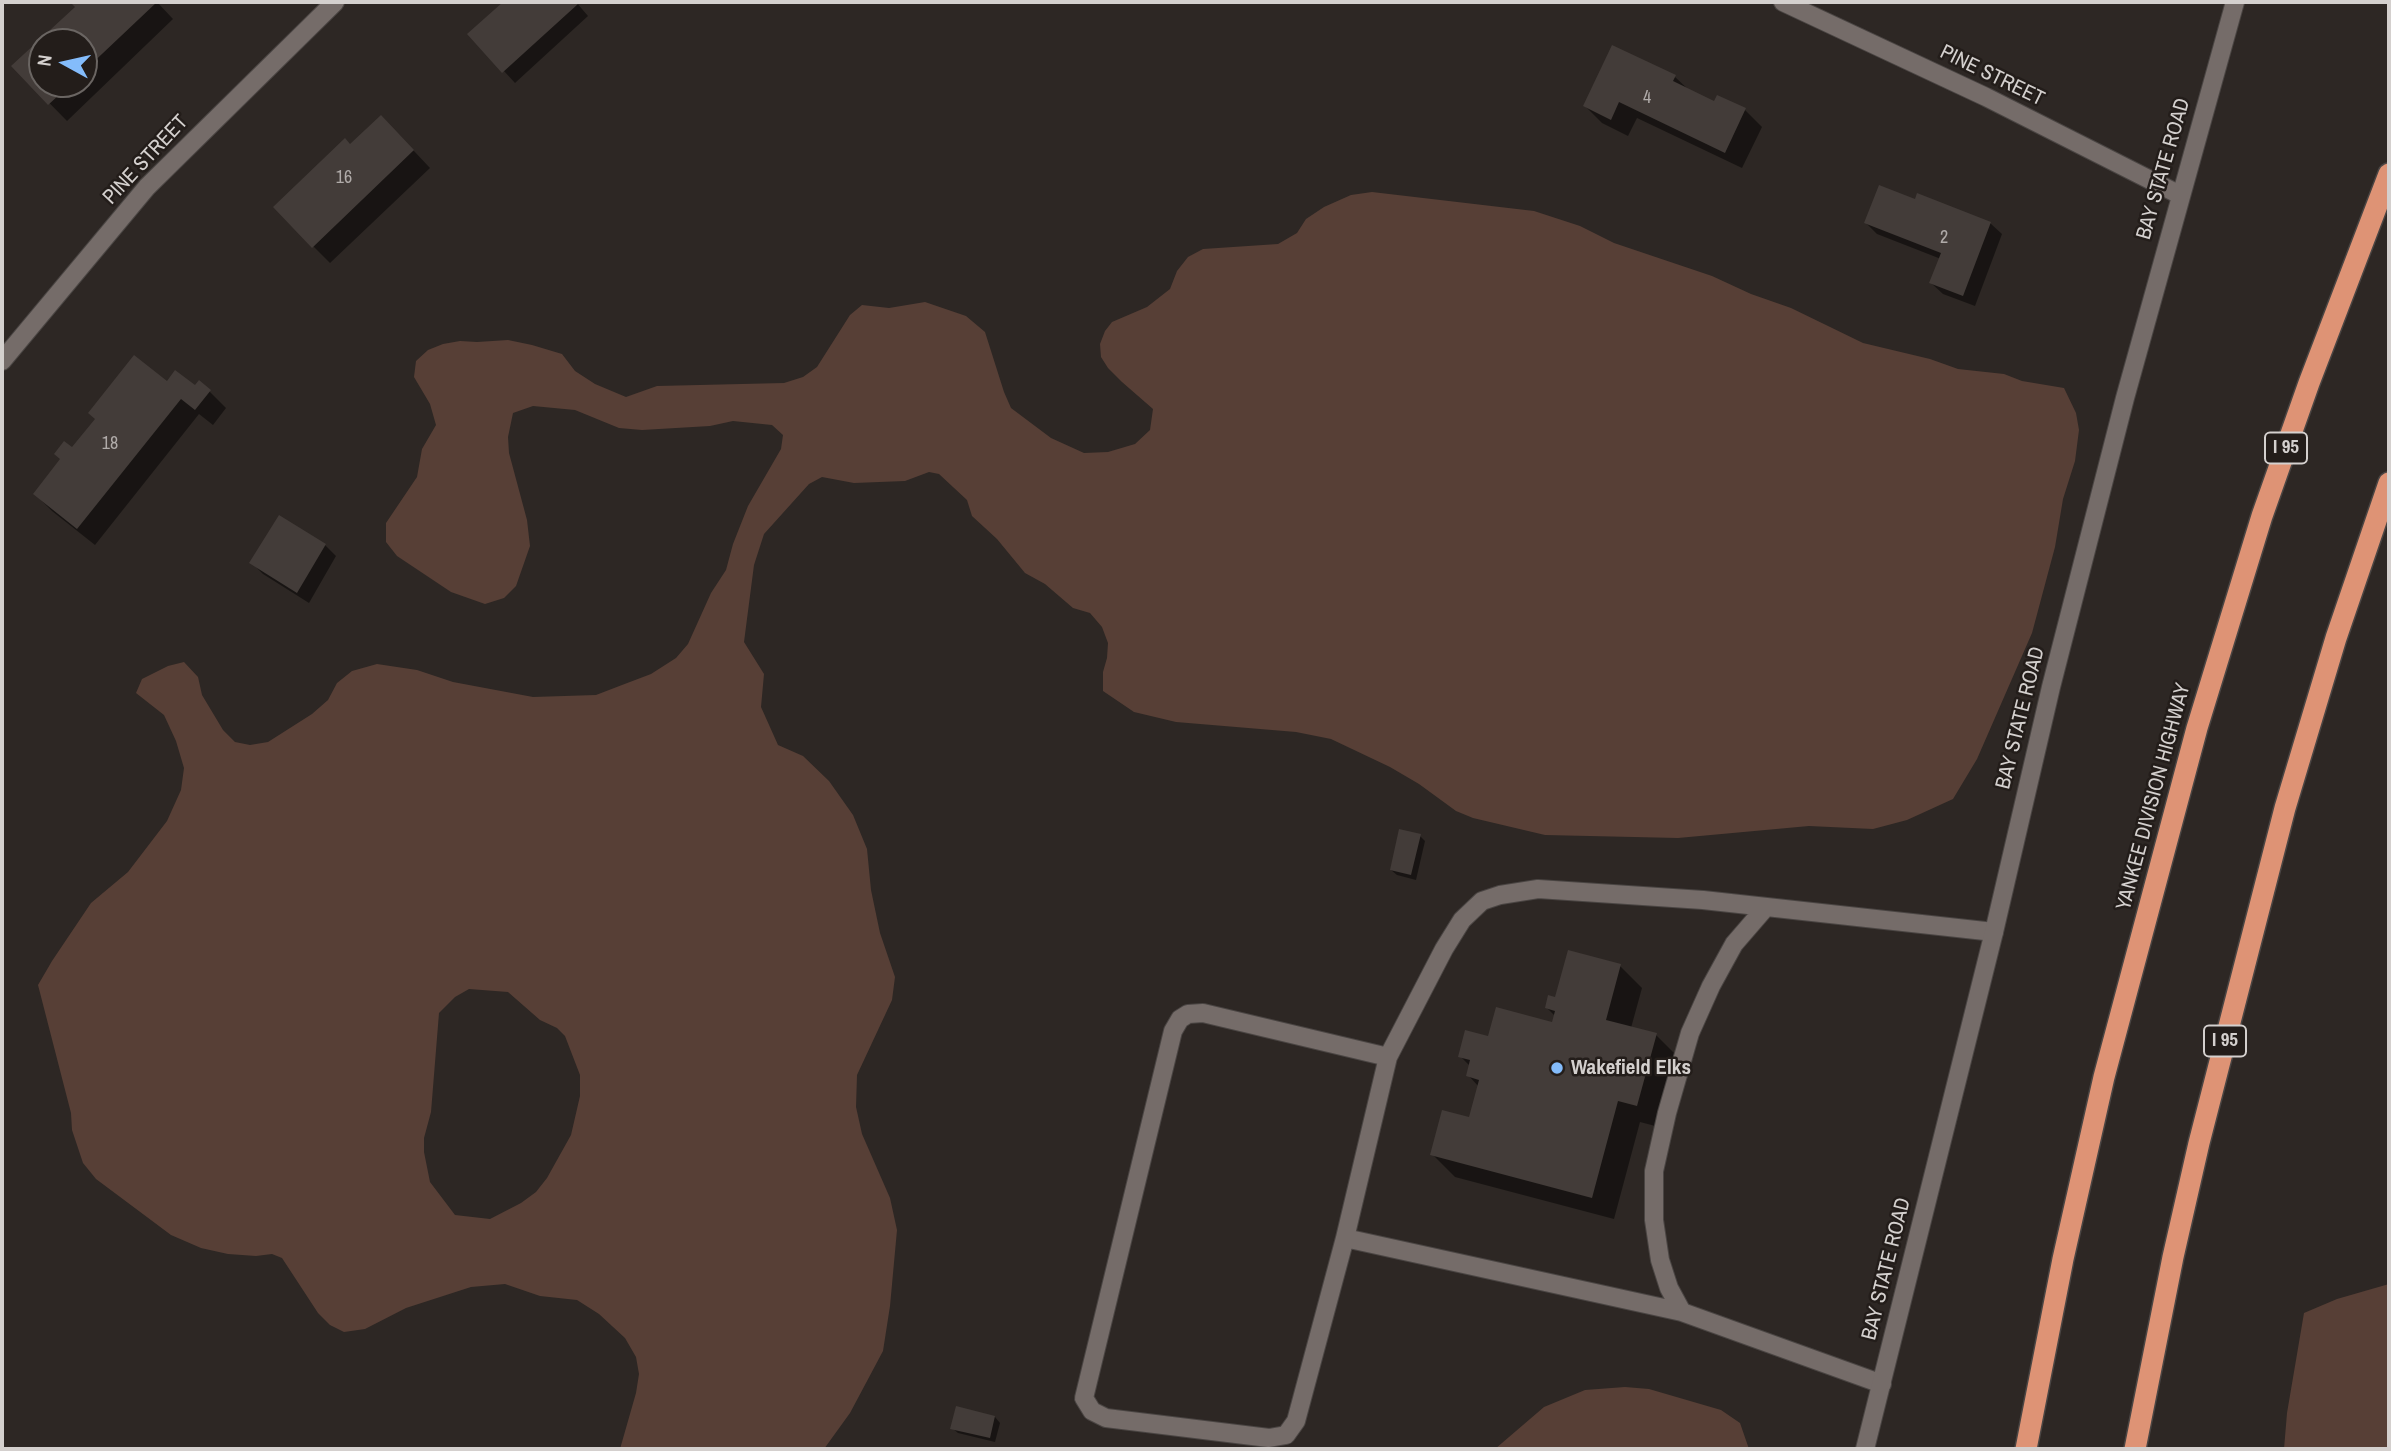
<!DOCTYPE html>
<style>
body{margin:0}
#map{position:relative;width:2391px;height:1451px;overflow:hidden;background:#2d2724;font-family:"Archivo Narrow",sans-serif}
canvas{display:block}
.frame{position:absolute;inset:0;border:4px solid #d4d0ce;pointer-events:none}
.north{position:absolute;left:28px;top:28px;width:70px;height:70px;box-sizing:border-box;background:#231d1a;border:2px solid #6a6562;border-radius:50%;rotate:278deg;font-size:19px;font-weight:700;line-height:28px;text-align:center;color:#d4d0ce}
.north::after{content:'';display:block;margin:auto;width:24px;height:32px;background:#84bcfb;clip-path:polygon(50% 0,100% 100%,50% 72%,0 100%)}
</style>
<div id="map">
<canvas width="2391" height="1451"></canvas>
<div class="frame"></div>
<div class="north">N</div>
</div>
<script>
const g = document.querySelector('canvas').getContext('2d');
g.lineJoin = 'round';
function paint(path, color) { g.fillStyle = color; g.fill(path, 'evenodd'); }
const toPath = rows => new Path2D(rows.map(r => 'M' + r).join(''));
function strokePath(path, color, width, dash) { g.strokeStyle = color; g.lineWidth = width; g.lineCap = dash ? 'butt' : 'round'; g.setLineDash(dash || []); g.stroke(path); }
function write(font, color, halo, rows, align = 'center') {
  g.font = font + ' "Archivo Narrow",sans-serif'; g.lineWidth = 5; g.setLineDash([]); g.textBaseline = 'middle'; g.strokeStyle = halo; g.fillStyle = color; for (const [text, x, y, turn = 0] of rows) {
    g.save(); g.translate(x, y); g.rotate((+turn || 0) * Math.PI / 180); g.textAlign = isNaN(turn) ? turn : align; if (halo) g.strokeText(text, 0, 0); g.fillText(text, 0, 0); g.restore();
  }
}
paint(toPath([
 [1372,192,1534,211,1580,226,1614,243,1712,276,1751,294,1791,308,1863,343,1930,359,1958,369,2004,374,2022,381,2064,388,2076,413,2079,430,2075,461,2063,499,2055,547,2032,633,1977,759,1953,799,1907,820,1873,829,1809,826,1678,838,1545,835,1473,818,1456,811,1419,784,1390,767,1331,739,1296,732,1176,722,1134,712,1103,691,1103,672,1107,658,1108,643,1102,627,1090,613,1073,608,1045,584,1025,573,997,539,972,516,967,500,939,474,929,472,905,481,854,483,822,477,809,484,764,534,754,565,744,642,764,674,761,707,778,745,803,756,829,781,853,815,867,849,871,890,880,933,895,977,892,1000,857,1075,856,1107,862,1134,890,1198,897,1230,890,1306,883,1351,850,1413,824,1449,620,1449,636,1393,639,1374,636,1357,625,1338,599,1314,577,1300,540,1296,505,1284,471,1287,406,1308,365,1329,344,1332,330,1325,318,1313,282,1258,272,1254,256,1256,228,1254,201,1248,171,1235,96,1179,83,1163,72,1130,71,1113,38,985,52,961,91,903,128,872,167,821,181,790,184,768,176,741,164,715,136,693,142,679,168,666,184,662,198,677,202,695,223,730,235,742,250,745,268,742,312,714,328,700,337,683,352,671,377,664,417,670,453,682,533,697,596,695,622,685,651,674,676,658,688,644,711,593,726,570,733,544,748,506,781,449,783,435,772,425,733,421,710,426,642,430,619,428,575,410,533,406,513,413,508,437,509,453,527,520,530,546,516,586,504,598,485,604,451,592,397,556,386,542,386,523,417,477,422,449,436,425,430,404,414,377,416,361,428,350,443,344,460,341,477,342,508,340,532,345,562,354,575,371,595,384,626,397,657,386,784,383,803,377,817,367,850,315,862,305,889,308,925,302,966,316,985,332,1004,392,1011,408,1051,438,1084,453,1108,452,1135,444,1150,430,1153,409,1122,382,1108,368,1101,357,1100,344,1105,331,1112,322,1147,307,1170,289,1177,271,1188,257,1203,249,1278,244,1297,233,1306,219,1324,207,1351,195],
 [469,989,508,992,540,1020,557,1028,565,1036,580,1075,580,1096,571,1135,547,1178,536,1192,521,1203,490,1219,455,1215,430,1182,424,1152,424,1138,431,1112,439,1013,455,997],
 [2389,1284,2389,1449,2284,1449,2287,1413,2304,1313,2337,1299],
 [1625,1387,1649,1389,1721,1410,1740,1423,1749,1449,1495,1449,1544,1407,1585,1390]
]), '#573f36');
paint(toPath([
 [72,2,157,2,173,19,67,121,14,67,77,7],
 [42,42,84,42,84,84,42,84],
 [506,2,576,2,588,16,515,83,470,34],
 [1675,77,1690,91,1714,103,1718,97,1745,110,1762,127,1742,168,1637,118,1628,136,1602,123,1585,106],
 [398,134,430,168,330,263,313,246,350,146],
 [1916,201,1990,223,2002,234,1975,306,1943,294,1931,283,1941,259,1877,234,1866,223],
 [167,383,209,391,226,408,213,425,199,414,95,545,52,511,35,494,72,450],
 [325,545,336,556,309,603,263,574,252,563],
 [1420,836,1425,841,1416,880,1397,875,1391,870],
 [1620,966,1642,988,1631,1028,1656,1035,1678,1057,1659,1127,1640,1122,1614,1219,1455,1177,1432,1154,1471,1119,1479,1087,1468,1075,1470,1066,1460,1056,1489,1038,1553,1024,1555,1016,1547,1008,1557,1000],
 [995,1417,1000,1423,995,1442,958,1433,952,1428]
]), '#0007');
paint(toPath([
 [70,2,157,2,84,71,84,42,42,42,42,84,71,84,48,105,11,66,75,7],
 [503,2,577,2,578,4,502,73,467,34],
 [1612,45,1676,75,1673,81,1714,101,1717,95,1746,108,1725,153,1619,102,1611,120,1583,106],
 [381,115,414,150,312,248,273,207,345,138,350,144],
 [1879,185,1915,199,1917,193,1991,222,1963,296,1929,283,1941,253,1864,223],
 [134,355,167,381,175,370,195,385,199,380,211,390,195,410,181,399,77,529,33,494,60,459,54,454,64,441,72,447,95,419,88,413],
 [279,515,326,544,297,593,249,563],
 [1399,829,1421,834,1411,875,1390,870],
 [1568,950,1621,964,1606,1020,1657,1033,1637,1106,1618,1101,1592,1198,1430,1155,1442,1110,1469,1117,1479,1080,1466,1076,1470,1060,1458,1057,1465,1030,1488,1036,1496,1007,1552,1022,1555,1011,1545,1008,1548,995,1555,997],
 [956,1406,995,1416,990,1438,950,1429]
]), '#433c39');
const lane = toPath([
 [1345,1238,1388,1057],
 [1682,1312,1669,1288,1660,1260,1654,1220,1654,1171,1667,1113,1690,1033,1711,986,1734,944,1766,907],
 [1882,1384,1682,1312,1345,1238,1296,1421,1286,1435,1269,1438,1106,1418,1092,1411,1084,1398,1173,1031,1180,1019,1188,1014,1203,1013,1388,1057,1444,949,1462,920,1482,901,1500,895,1538,889,1703,900,1994,932]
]);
const street = toPath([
 [1783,2,1986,97,2180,195],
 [2,361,147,187,335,2],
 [1865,1449,1994,932,2051,687,2125,398,2235,2]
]);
const highway = toPath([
 [2026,1449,2063,1259,2104,1077,2197,728,2262,516,2309,383,2389,174],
 [2135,1449,2173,1257,2199,1143,2285,808,2336,638,2389,483]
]);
strokePath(lane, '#4a4543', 20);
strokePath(street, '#4a4543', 20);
strokePath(highway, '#4a4543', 24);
strokePath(lane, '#756c69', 18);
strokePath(street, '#756c69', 18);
strokePath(highway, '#de9375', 21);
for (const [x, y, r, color] of [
 [1557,1068,7,"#84bcfb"]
]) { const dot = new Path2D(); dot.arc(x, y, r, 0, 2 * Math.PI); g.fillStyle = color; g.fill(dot); strokePath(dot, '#231d1a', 2.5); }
write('18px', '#b0aba9', null, [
 ["4",1647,98],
 ["16",344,178],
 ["2",1944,238],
 ["18",110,444]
]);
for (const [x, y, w] of [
 [2286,448,42],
 [2225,1041,42]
]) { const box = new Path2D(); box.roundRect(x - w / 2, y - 15.5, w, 31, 5); g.fillStyle = '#231d1a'; g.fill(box); strokePath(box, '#d4d0ce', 2); }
write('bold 19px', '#d4d0ce', null, [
 ["I 95",2286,448],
 ["I 95",2225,1041]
]);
write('21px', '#d4d0ce', '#231d1a', [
 ["PINE STREET",1992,76,26],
 ["PINE STREET",146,160,-47],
 ["BAY STATE ROAD",2164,169,-74],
 ["BAY STATE ROAD",2021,718,-76],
 ["YANKEE DIVISION HIGHWAY",2154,797,-75],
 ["BAY STATE ROAD",1887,1269,-76]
]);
write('bold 21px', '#d4d0ce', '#231d1a', [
 ["Wakefield Elks",1571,1068]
], 'left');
</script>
